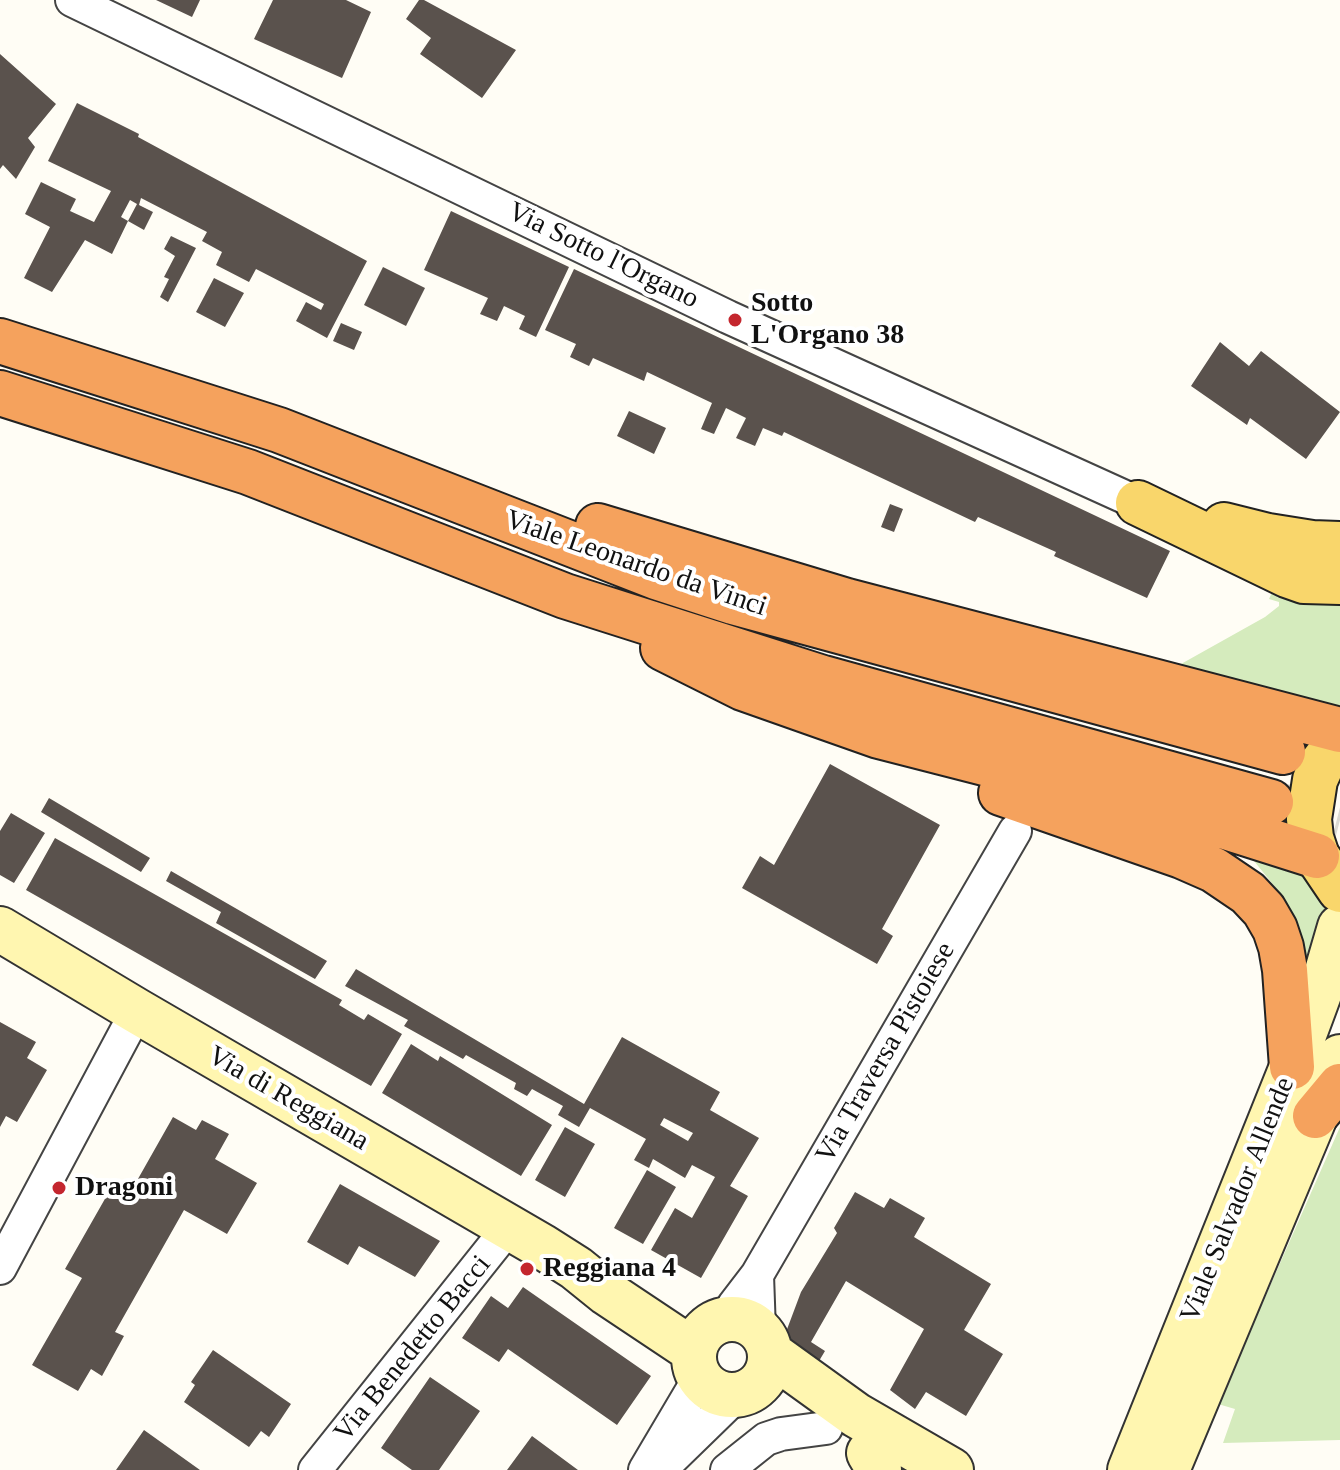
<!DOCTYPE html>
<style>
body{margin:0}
canvas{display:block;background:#fffdf5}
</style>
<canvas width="1340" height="1470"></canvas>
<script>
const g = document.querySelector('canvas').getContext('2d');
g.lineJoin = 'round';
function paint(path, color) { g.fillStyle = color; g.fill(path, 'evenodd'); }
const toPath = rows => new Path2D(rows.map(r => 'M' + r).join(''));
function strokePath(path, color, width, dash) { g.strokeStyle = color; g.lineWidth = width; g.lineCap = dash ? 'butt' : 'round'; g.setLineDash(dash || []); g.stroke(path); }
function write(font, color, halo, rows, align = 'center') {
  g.font = font + ' Georgia,serif'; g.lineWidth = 8; g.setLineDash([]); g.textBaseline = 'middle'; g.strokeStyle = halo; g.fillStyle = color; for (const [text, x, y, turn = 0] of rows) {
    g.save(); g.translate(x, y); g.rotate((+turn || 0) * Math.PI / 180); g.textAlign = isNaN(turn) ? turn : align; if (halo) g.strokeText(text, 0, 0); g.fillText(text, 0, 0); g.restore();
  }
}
paint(toPath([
 [1273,590,1340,599,1340,705,1325,707,1134,667,1139,654,1181,664,1265,617,1279,606,1279,602,1269,599],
 [1260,854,1301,872,1326,905,1327,914,1310,981,1292,916,1284,898,1254,861],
 [1340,1127,1340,1440,1223,1443,1235,1409,1218,1404]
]), '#d5ebbd');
paint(toPath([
 [156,0,200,0,192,17],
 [273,0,346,0,371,12,342,78,254,39],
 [419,0,424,0,516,50,482,98,420,54,431,38,406,19],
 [0,54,56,104,28,138,35,147,16,179,3,165,0,169],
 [77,103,139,134,138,137,367,261,327,338,296,321,306,302,321,310,324,304,256,269,249,282,216,265,222,252,202,241,207,232,141,198,139,205,153,212,144,230,128,221,137,204,130,200,121,217,128,221,112,254,85,240,52,292,24,278,50,227,25,214,41,182,76,199,70,211,94,222,111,191,48,161],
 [451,211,569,267,536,337,519,329,525,316,504,306,497,321,480,314,488,298,424,270],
 [171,236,196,248,168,302,160,297,169,279,164,277,175,256,164,249],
 [383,267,425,288,406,326,364,305],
 [574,269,1170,551,1147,598,1054,556,1056,552,1027,539,978,517,975,522,784,432,782,436,763,428,755,446,736,438,746,418,726,408,714,434,701,429,712,403,647,372,644,381,593,358,589,366,570,357,576,344,545,330],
 [214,278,244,293,225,327,196,312],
 [341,323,362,332,354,350,333,341],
 [1220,342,1249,366,1261,351,1340,412,1306,459,1250,418,1247,425,1191,386],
 [629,411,666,428,654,454,617,436],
 [890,504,903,509,894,532,881,527],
 [830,764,940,825,882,929,893,936,877,964,742,888,760,856,774,865],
 [49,798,150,858,141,872,41,812],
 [11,813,45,833,14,883,0,875,0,831],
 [55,838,342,1000,339,1005,364,1020,368,1014,402,1034,371,1086,26,890],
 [171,871,327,961,315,979,216,923,221,912,166,881],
 [356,969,584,1104,622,1037,720,1092,710,1110,759,1138,730,1186,748,1196,701,1278,651,1250,675,1208,692,1218,715,1177,692,1165,685,1178,653,1159,649,1168,634,1160,646,1139,590,1108,579,1127,558,1115,563,1106,532,1089,527,1096,514,1089,516,1083,466,1055,463,1059,404,1026,408,1020,345,986],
 [664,1118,693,1133,688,1141,660,1125],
 [0,1022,36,1042,27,1058,47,1070,17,1122,6,1116,0,1127],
 [411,1044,438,1061,440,1056,552,1125,521,1176,382,1093],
 [173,1117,196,1130,202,1120,229,1134,215,1159,257,1183,227,1234,184,1210,115,1332,124,1336,102,1376,91,1369,78,1391,32,1365,82,1278,65,1269,114,1183,130,1193],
 [565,1127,595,1144,565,1197,535,1180],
 [647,1170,676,1187,643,1244,614,1228],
 [340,1184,440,1241,415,1277,359,1246,348,1265,307,1242],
 [855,1192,884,1208,890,1198,925,1218,914,1237,991,1284,964,1330,1003,1354,966,1416,926,1392,915,1409,890,1390,924,1329,846,1281,811,1342,825,1351,816,1366,788,1340,786,1332,801,1292,837,1233,834,1228],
 [523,1287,651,1376,617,1425,508,1349,499,1362,462,1338,491,1296,508,1308],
 [213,1350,291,1404,269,1437,261,1431,249,1447,184,1402,195,1385,191,1382],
 [430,1377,480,1411,439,1470,412,1470,381,1448],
 [144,1430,200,1470,116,1470],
 [532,1436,578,1470,507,1470]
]), '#5a524d');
strokePath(toPath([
 [1273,803,1340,820]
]), '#dbdad3', 44, [44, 22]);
const street = toPath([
 [72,0,728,317,1138,503],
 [0,1268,137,1011],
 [757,1275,759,1331],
 [727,1320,734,1305,757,1275,1015,831],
 [315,1470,509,1227],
 [645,1470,700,1377],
 [660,1470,738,1394],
 [727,1470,766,1439,781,1434,826,1428]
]);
const secondary = toPath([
 [0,929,137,1011,543,1247,576,1268,607,1293,694,1351],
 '694 1357a38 38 0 1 1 76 0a38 38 0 1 1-76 0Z',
 [770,1353,856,1415,951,1470],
 [869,1453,879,1470],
 [1130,1470,1292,1067,1326,975,1340,927],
 [1167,1470,1340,1057]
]);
const primary = toPath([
 [1138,503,1287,575,1304,581,1340,582],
 [1224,525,1268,536,1312,543,1340,544],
 [1340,740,1323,762,1315,780,1309,819,1311,838,1317,856,1340,890]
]);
const highway = toPath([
 [0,341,279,430,656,577,733,602,1283,752],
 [0,393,248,472,565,596,823,678,1271,802],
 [598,526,847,601,1340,730],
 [663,648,743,688,879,736,1191,816,1317,856],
 [1001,793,1182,856,1214,870,1248,893,1264,910,1275,929,1281,947,1285,970,1292,1067],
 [1315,1116,1340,1086]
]);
strokePath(street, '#444', 36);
strokePath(secondary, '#333', 48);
strokePath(primary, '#222', 48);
strokePath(highway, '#222', 48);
strokePath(street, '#fff', 32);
strokePath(secondary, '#fff6b0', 44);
strokePath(primary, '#f9d66b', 44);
strokePath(highway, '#f5a25d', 44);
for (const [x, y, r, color] of [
 [735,320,8,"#c4262e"],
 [59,1188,8,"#c4262e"],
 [527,1269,8,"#c4262e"]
]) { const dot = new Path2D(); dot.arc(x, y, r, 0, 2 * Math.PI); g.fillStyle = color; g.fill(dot); strokePath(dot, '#fff', 3); }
write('28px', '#111', '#fff', [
 ["Via Sotto l'Organo",603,256,26],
 ["Viale Leonardo da Vinci",636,564,19],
 ["Via Traversa Pistoiese",886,1053,-60],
 ["Via di Reggiana",288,1099,30],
 ["Viale Salvador Allende",1238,1200,-68],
 ["Via Benedetto Bacci",413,1349,-51]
]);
write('bold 28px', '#111', '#fff', [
 ["Sotto",751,304],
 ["L'Organo 38",751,336],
 ["Dragoni",75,1188],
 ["Reggiana 4",543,1269]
], 'left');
</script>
